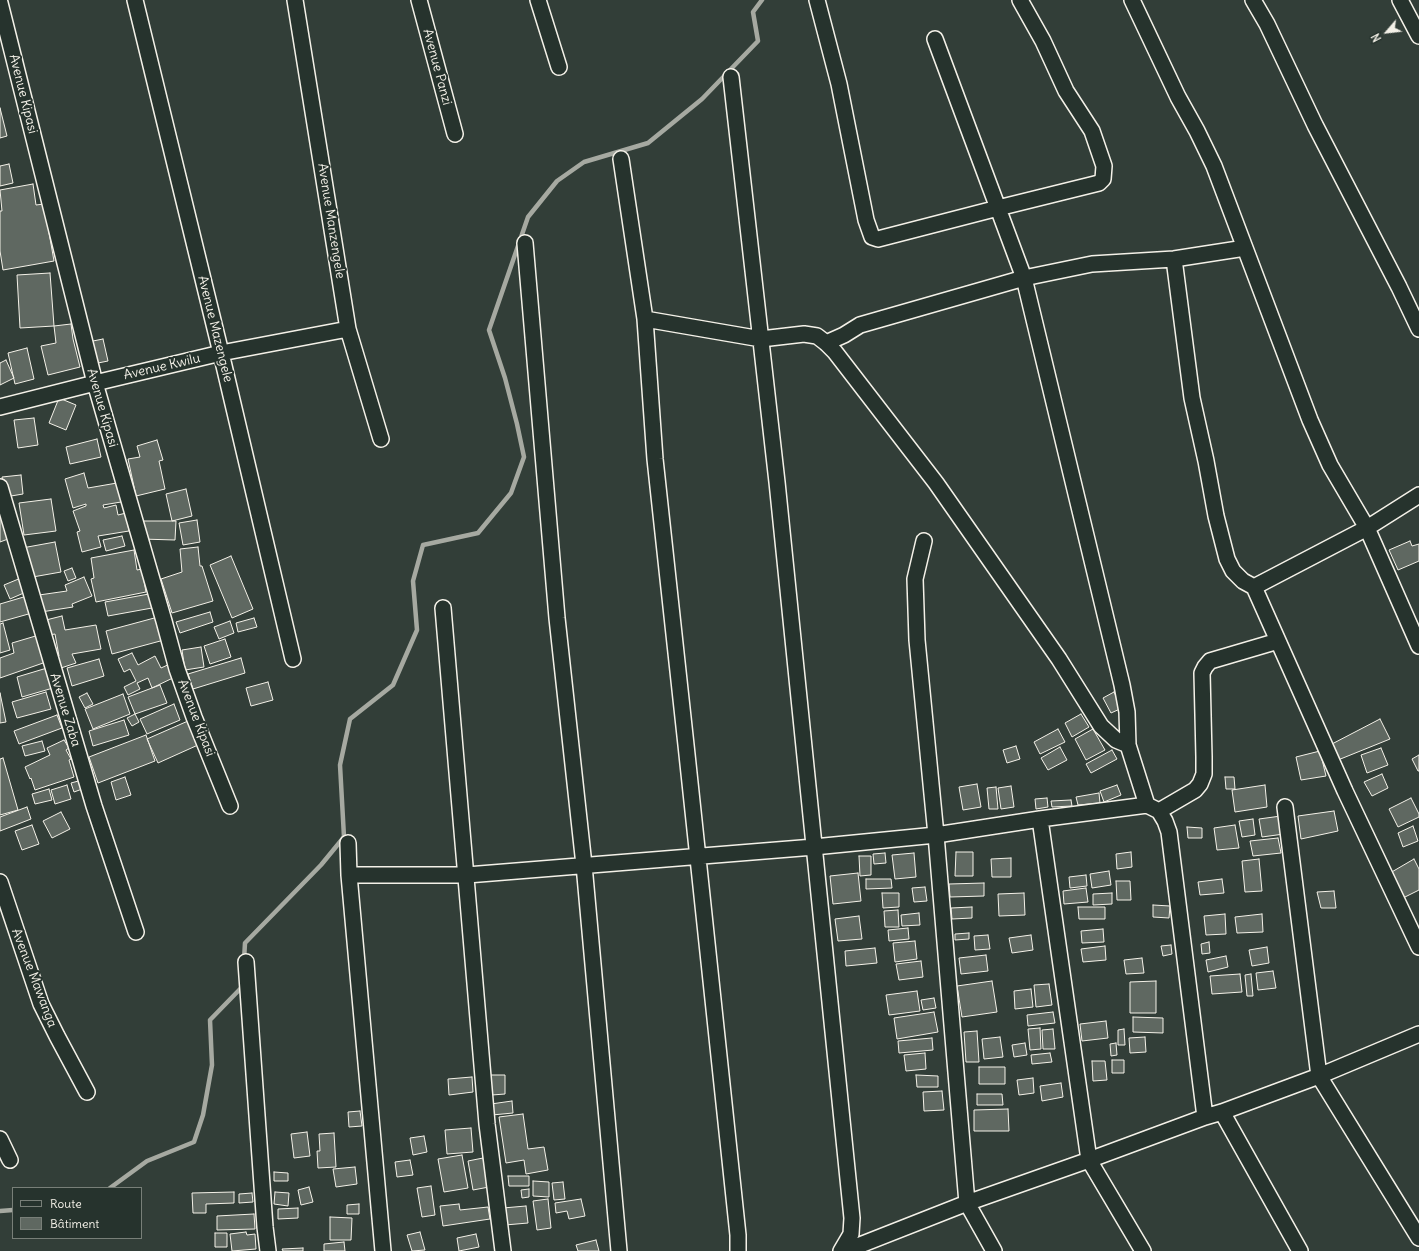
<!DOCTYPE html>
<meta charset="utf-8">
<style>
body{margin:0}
#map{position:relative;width:1419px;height:1251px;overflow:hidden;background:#323e38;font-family:Delius,sans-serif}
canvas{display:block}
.legend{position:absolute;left:12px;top:1187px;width:130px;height:52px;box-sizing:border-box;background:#26332d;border:1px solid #787f78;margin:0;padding:5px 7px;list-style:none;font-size:12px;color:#f4f1e8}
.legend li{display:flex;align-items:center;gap:8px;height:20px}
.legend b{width:20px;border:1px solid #787f78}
.north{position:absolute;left:1367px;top:12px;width:40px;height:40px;-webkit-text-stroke:3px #26332d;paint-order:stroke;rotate:242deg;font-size:11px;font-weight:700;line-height:16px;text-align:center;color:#f4f1e8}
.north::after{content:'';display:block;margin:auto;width:14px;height:18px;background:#f4f1e8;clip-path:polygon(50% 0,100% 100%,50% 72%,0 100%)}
</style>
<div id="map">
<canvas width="1419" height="1251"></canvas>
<ul class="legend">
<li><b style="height:5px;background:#26332d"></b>Route</li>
<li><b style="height:11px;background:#5f6861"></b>Bâtiment</li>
</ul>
<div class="north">N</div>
</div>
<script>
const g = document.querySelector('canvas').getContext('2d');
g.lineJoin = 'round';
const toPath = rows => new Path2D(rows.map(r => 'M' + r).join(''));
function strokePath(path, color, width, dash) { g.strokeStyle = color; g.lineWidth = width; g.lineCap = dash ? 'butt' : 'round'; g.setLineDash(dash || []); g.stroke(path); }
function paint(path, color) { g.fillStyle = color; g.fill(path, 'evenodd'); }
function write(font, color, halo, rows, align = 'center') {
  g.font = font + ' Delius,sans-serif'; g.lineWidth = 4; g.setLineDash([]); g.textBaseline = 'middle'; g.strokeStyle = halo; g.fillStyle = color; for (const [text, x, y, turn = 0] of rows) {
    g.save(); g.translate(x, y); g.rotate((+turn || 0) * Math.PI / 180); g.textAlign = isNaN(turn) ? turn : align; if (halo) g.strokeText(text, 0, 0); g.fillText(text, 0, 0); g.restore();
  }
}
strokePath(toPath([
 [244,960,245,943,321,865,344,837,340,765,350,719,393,685,417,630,413,581,423,545,478,533,511,493,524,457,517,424,505,378,489,330,528,217,557,181,584,162,648,143,702,99,758,41,753,12,762,0],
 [110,1188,147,1161,194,1142,203,1115,212,1065,210,1020,243,986],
 [0,1211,13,1210]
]), '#a6a9a1', 4.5);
const building = toPath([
 [0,108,7,136,0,138,0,108],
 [9,164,13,183,0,186,0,166,9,164],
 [33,184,36,205,44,204,54,261,3,270,0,251,0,211,2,211,0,190,33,184],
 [50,273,54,326,20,328,17,275,50,273],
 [71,324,73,339,80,367,48,375,41,346,56,343,54,326,71,324],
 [103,339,108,361,93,364,88,342,103,339],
 [27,348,34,379,15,384,8,353,27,348],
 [6,360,14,378,0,385,0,363,6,360],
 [59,398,76,405,66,430,49,423,59,398],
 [34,418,38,445,18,448,14,420,34,418],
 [97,439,101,457,70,464,66,447,97,439],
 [157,440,163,460,159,461,165,489,136,496,128,459,140,457,137,446,157,440],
 [84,473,88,488,117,483,121,502,103,505,104,508,116,505,118,515,126,513,129,531,98,536,101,547,82,552,77,532,80,531,73,511,86,506,86,504,73,508,65,479,84,473],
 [21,475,23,494,5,497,2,477,21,475],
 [186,489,192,516,172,521,166,494,186,489],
 [51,499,56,531,24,535,19,503,51,499],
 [0,509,8,539,0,542,0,509],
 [197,520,200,542,183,545,179,523,197,520],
 [141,521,176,521,175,540,141,539,141,521],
 [122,536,125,546,106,551,103,540,122,536],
 [1410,541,1412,546,1419,544,1419,561,1398,570,1389,550,1410,541],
 [55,542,61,572,27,578,22,548,55,542],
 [198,547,200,566,202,566,213,601,172,613,161,579,182,572,180,549,198,547],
 [134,550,137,570,142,569,146,592,96,602,91,579,94,578,91,558,134,550],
 [231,556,253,609,232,618,210,565,231,556],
 [72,568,76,578,68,581,64,571,72,568],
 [84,577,92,596,72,604,73,607,41,612,39,595,67,591,65,585,84,577],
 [21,578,26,592,10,599,4,585,21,578],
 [149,594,152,608,108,616,105,602,149,594],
 [27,596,32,613,0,622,0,604,27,596],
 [210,612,213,622,180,633,176,622,210,612],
 [62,616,65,630,96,625,101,649,72,654,76,663,58,669,54,658,59,656,55,634,49,635,46,620,62,616],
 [158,617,164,640,112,654,106,631,158,617],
 [254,618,257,627,238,632,236,623,254,618],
 [230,621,234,633,219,639,214,627,230,621],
 [3,623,10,650,0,653,0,624,3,623],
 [39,635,46,662,0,678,0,658,14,653,12,643,39,635],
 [225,639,231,657,210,664,204,646,225,639],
 [201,647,204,667,185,670,182,650,201,647],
 [132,653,138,665,155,656,161,668,172,663,177,676,152,688,148,678,137,683,140,689,128,695,124,687,136,681,130,669,124,672,118,659,132,653],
 [241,658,245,673,193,689,188,674,241,658],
 [99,659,104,676,72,686,67,668,99,659],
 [47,668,53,688,22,697,17,677,47,668],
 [268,682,273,700,251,706,246,688,268,682],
 [160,685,167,703,135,714,128,697,160,685],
 [46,692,51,709,17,718,12,702,46,692],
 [1114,692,1122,708,1111,713,1103,698,1114,692],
 [0,693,6,722,0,723,0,693],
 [87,693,93,704,85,708,79,697,87,693],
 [123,694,130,714,93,729,85,709,123,694],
 [174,704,180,720,147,734,140,719,174,704],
 [135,714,139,722,132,726,127,718,135,714],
 [1081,714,1089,727,1072,737,1065,723,1081,714],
 [57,715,62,728,19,744,14,731,57,715],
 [1380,719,1390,739,1338,760,1330,745,1380,719],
 [124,720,129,735,93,746,89,731,124,720],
 [188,721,198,745,158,763,147,739,188,721],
 [1058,729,1065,742,1040,754,1034,742,1058,729],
 [1093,729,1105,750,1086,760,1075,739,1093,729],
 [146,735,155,761,98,783,89,757,146,735],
 [64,740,69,748,66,750,71,759,69,760,74,777,35,790,31,778,30,779,25,767,50,755,47,748,64,740],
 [42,741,45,751,25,756,22,746,42,741],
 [1016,746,1020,759,1007,763,1003,750,1016,746],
 [1060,747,1067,760,1048,770,1041,758,1060,747],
 [1381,748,1388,765,1367,773,1361,755,1381,748],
 [1112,750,1117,759,1091,773,1086,764,1112,750],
 [1320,751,1326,776,1301,780,1296,757,1320,751],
 [1419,755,1419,771,1418,771,1412,759,1419,755],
 [3,758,18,810,0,815,0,759,3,758],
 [1382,774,1388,788,1372,796,1364,782,1382,774],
 [125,777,131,795,116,800,111,782,125,777],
 [1225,777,1234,777,1235,789,1226,789,1225,777],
 [82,780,85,788,74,792,71,783,82,780],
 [977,784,981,807,963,810,959,787,977,784],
 [67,785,71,799,55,804,51,790,67,785],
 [1117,785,1121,795,1104,802,1100,791,1117,785],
 [1265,785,1267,807,1235,812,1232,790,1265,785],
 [1011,786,1014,807,1001,809,998,788,1011,786],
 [996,787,998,809,989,809,987,788,996,787],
 [49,789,52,800,35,804,32,794,49,789],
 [1099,793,1100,803,1078,805,1076,797,1099,793],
 [1047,798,1048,807,1036,809,1035,799,1047,798],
 [1411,798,1419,814,1419,817,1398,827,1389,809,1411,798],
 [1071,800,1072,806,1052,807,1051,801,1071,800],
 [27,807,31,819,0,831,0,817,27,807],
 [1334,811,1338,831,1301,839,1298,816,1334,811],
 [61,812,70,829,52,838,43,821,61,812],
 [1281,816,1284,834,1262,837,1259,819,1281,816],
 [1253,819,1255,835,1242,837,1239,821,1253,819],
 [32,825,39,844,22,850,15,831,32,825],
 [1235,825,1239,848,1217,850,1214,828,1235,825],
 [1413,826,1418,841,1403,847,1398,833,1413,826],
 [1187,827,1202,828,1202,838,1188,838,1187,827],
 [1278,838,1281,853,1253,856,1250,841,1278,838],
 [956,852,973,852,973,876,955,876,956,852],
 [1131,852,1132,867,1117,869,1116,854,1131,852],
 [885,853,886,863,874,864,873,854,885,853],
 [914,853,916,877,895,879,892,855,914,853],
 [859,856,871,856,871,875,860,876,859,856],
 [1011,858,1011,877,992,877,991,859,1011,858],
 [1259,859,1262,891,1245,892,1242,861,1259,859],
 [1414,859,1419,869,1419,890,1401,899,1390,873,1414,859],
 [1109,871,1111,885,1092,888,1090,874,1109,871],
 [858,873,861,901,833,904,830,876,858,873],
 [1086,875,1087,886,1070,888,1069,877,1086,875],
 [866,879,891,879,892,888,866,889,866,879],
 [1222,879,1224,893,1200,895,1198,882,1222,879],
 [1116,881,1130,881,1131,900,1117,900,1116,881],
 [984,883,984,896,950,897,949,884,984,883],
 [925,887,927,901,914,902,912,888,925,887],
 [1086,888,1088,902,1064,904,1063,891,1086,888],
 [1334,891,1336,908,1321,908,1317,892,1334,891],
 [882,893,899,893,899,907,883,908,882,893],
 [1024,893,1025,915,999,916,998,894,1024,893],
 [1112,893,1112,904,1093,905,1093,894,1112,893],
 [1153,905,1170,906,1169,918,1153,917,1153,905],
 [972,907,972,918,952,919,951,908,972,907],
 [1078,907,1105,907,1105,919,1079,919,1078,907],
 [898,910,899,927,885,927,884,911,898,910],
 [919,913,920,925,902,926,901,915,919,913],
 [1225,914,1226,934,1206,935,1204,916,1225,914],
 [1262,914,1263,932,1237,933,1235,917,1262,914],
 [859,916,862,939,838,941,835,919,859,916],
 [908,928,909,939,889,941,888,930,908,928],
 [1103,929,1104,942,1082,943,1081,931,1103,929],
 [969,933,969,939,955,940,955,934,969,933],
 [988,935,990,949,975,950,974,936,988,935],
 [1031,935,1033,950,1012,953,1009,938,1031,935],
 [915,941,917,959,895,962,893,943,915,941],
 [1209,942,1210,953,1202,954,1201,944,1209,942],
 [1171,945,1172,954,1163,956,1161,946,1171,945],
 [1105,946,1106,960,1083,962,1081,949,1105,946],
 [1267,947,1269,963,1252,966,1249,950,1267,947],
 [875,948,877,963,846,966,845,951,875,948],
 [986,955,988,971,961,974,959,958,986,955],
 [1226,956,1228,967,1208,972,1206,960,1226,956],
 [1142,958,1144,973,1126,974,1124,960,1142,958],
 [921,961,923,977,899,980,896,964,921,961],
 [1273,971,1276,988,1258,990,1256,973,1273,971],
 [1240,974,1242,992,1212,994,1210,976,1240,974],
 [1251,974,1253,996,1247,996,1245,975,1251,974],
 [992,981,997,1012,962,1017,957,986,992,981],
 [1156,981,1156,1013,1130,1013,1130,982,1156,981],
 [1049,984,1052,1005,1036,1007,1034,985,1049,984],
 [1031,989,1033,1007,1015,1009,1014,991,1031,989],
 [917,991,920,1011,889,1015,886,995,917,991],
 [934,998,936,1008,923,1010,921,1000,934,998],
 [934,1012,938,1032,897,1039,894,1018,934,1012],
 [1053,1012,1055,1023,1028,1026,1027,1015,1053,1012],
 [1133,1017,1163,1018,1163,1033,1133,1032,1133,1017],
 [1106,1021,1108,1038,1082,1041,1080,1024,1106,1021],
 [1040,1028,1041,1049,1030,1050,1028,1029,1040,1028],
 [1053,1029,1055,1049,1043,1049,1042,1030,1053,1029],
 [1124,1029,1125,1045,1118,1045,1118,1030,1124,1029],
 [977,1031,979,1062,966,1062,964,1032,977,1031],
 [1000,1037,1003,1057,984,1059,982,1039,1000,1037],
 [1145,1037,1146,1052,1130,1053,1129,1038,1145,1037],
 [932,1038,933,1050,899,1053,898,1041,932,1038],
 [1025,1043,1027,1055,1014,1057,1012,1045,1025,1043],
 [1116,1043,1117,1055,1111,1056,1110,1044,1116,1043],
 [925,1053,926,1069,906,1071,904,1055,925,1053],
 [1050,1053,1052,1062,1032,1064,1031,1055,1050,1053],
 [1112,1060,1124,1060,1124,1073,1112,1073,1112,1060],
 [1092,1061,1105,1061,1107,1080,1093,1081,1092,1061],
 [979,1067,1005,1067,1005,1084,979,1084,979,1067],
 [491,1075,505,1075,505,1094,492,1095,491,1075],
 [916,1075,938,1076,938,1087,917,1087,916,1075],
 [472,1077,473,1092,449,1095,448,1079,472,1077],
 [1033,1078,1034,1093,1019,1095,1017,1080,1033,1078],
 [1061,1083,1063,1097,1042,1101,1040,1086,1061,1083],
 [942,1091,944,1110,924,1111,923,1092,942,1091],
 [977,1094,1002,1094,1003,1105,977,1105,977,1094],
 [512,1101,513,1113,492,1115,491,1104,512,1101],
 [1008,1109,1009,1131,974,1131,974,1110,1008,1109],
 [360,1111,362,1126,349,1127,348,1112,360,1111],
 [523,1114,528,1149,544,1147,548,1170,526,1174,524,1160,506,1163,499,1117,523,1114],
 [471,1128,473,1152,447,1154,445,1130,471,1128],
 [307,1132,310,1156,294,1158,291,1134,307,1132],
 [334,1133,336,1167,318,1168,317,1151,320,1151,319,1134,334,1133],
 [424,1136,427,1152,413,1155,410,1138,424,1136],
 [462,1155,468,1188,444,1192,438,1159,462,1155],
 [483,1158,489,1187,473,1190,468,1161,483,1158],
 [410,1160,413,1175,397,1177,395,1162,410,1160],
 [355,1167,357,1184,336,1187,333,1169,355,1167],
 [274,1172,288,1173,288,1181,274,1181,274,1172],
 [508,1176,529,1176,529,1186,509,1186,508,1176],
 [533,1181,549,1182,549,1197,533,1196,533,1181],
 [563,1182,565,1199,554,1200,552,1183,563,1182],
 [431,1186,435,1215,422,1217,417,1188,431,1186],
 [309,1187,313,1202,301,1205,298,1190,309,1187],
 [529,1189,529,1197,522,1198,521,1190,529,1189],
 [234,1192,234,1203,206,1204,206,1213,193,1213,192,1193,234,1192],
 [275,1192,289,1193,288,1206,274,1204,275,1192],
 [252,1193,253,1202,239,1203,239,1194,252,1193],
 [548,1199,551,1228,537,1230,533,1201,548,1199],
 [581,1199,585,1216,569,1219,567,1211,556,1213,555,1203,581,1199],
 [359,1204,359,1214,347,1214,347,1205,359,1204],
 [459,1204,460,1210,488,1207,490,1219,443,1226,440,1206,459,1204],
 [526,1206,528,1223,505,1225,503,1208,526,1206],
 [298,1208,298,1218,278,1219,278,1209,298,1208],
 [254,1214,255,1229,217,1230,217,1216,254,1214],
 [330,1217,352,1218,351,1240,330,1240,330,1217],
 [246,1232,247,1235,255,1234,256,1249,232,1251,230,1234,246,1232],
 [420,1232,425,1250,412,1251,407,1235,420,1232],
 [215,1233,227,1233,227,1247,215,1247,215,1233],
 [476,1234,479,1247,459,1251,457,1238,476,1234],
 [596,1240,599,1251,578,1251,576,1245,596,1240],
 [344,1242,345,1251,324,1251,324,1244,344,1242],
 [303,1248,303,1251,283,1251,282,1249,303,1248]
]);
paint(building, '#5f6861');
strokePath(building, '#f4f1e8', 1);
const minor = toPath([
 [135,0,221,353,293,659],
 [295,0,348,329,381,439],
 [419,0,455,134],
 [538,0,559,67],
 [817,0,839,84,866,220,872,237,878,239,998,208,1099,183,1103,179,1104,166,1092,131,1066,91,1043,41,1020,0],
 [1132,0,1178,97,1197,131,1214,166,1310,420,1330,465,1367,528,1419,646],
 [1253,0,1267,24,1315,125,1399,287,1419,329],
 [1400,0,1419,36],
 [0,3,95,383,164,621,177,669,194,717,230,806],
 [935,39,1024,278,1122,685,1127,712,1128,745,1147,805,1159,811,1165,821,1169,832,1205,1117],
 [731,77,777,482,852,1218,851,1234,841,1251],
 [621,159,645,319,655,459,686,745,738,1235,738,1251],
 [525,243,557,618,584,865,619,1251],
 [1174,259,1192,398,1206,461,1216,516,1227,559,1233,571,1243,581,1254,587,1345,791,1419,947],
 [645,319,761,339,804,334,817,336,826,343,835,352,936,483,1059,659,1101,726,1116,740,1128,745],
 [826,343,844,335,860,325,1024,278,1092,264,1174,259,1245,248],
 [0,407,95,383,221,353,348,329],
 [0,487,94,806,136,932],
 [924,541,915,579,917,640,936,835,967,1203,994,1251],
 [1254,587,1367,528,1419,495],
 [443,608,487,1124,503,1251],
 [1285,807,1319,1076,1419,1238],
 [1159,811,1195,790,1200,784,1204,774,1204,757,1202,673,1205,667,1210,661,1278,641],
 [1040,819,1089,1160,1143,1251],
 [348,843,349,875,383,1251],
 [349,875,467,875,814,847,936,835,1040,819,1147,805],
 [0,882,41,1004,57,1036,87,1092],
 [246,962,265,1227,268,1251],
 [1222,1112,1300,1251],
 [0,1139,10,1160],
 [845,1251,967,1203,1089,1160,1205,1117,1222,1112,1319,1076,1419,1034]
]);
strokePath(minor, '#f4f1e8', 18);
strokePath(minor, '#26332d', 15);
write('13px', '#f4f1e8', '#26332d', [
 ["Avenue Panzi",437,67,75],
 ["Avenue Kipasi",23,94,76],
 ["Avenue Manzengele",331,221,81],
 ["Avenue Mazengele",215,329,76],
 ["Avenue Kwilu",162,367,-13],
 ["Avenue Kipasi",102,408,74],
 ["Avenue Zaba",65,710,73],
 ["Avenue Kipasi",196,718,69],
 ["Avenue Mawanga",34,978,69]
]);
</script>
